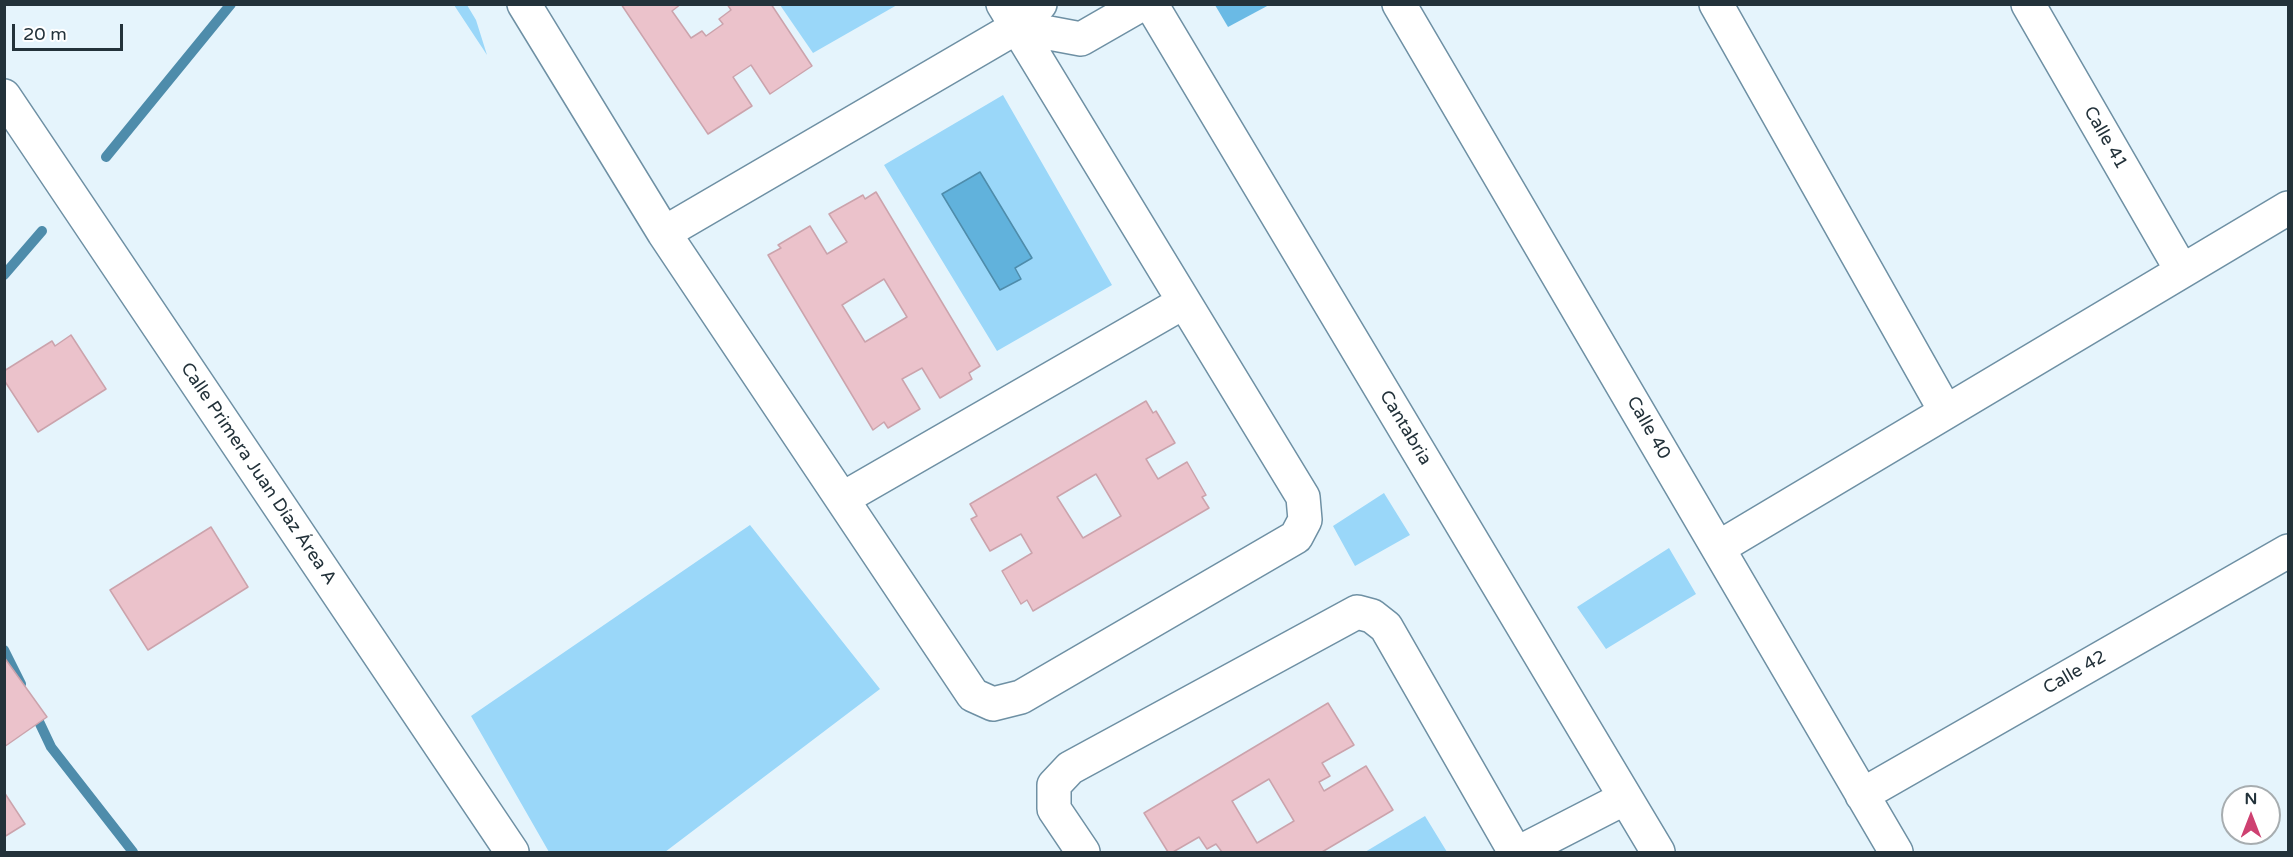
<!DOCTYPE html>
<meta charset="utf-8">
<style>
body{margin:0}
#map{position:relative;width:2293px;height:857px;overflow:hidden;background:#e5f4fc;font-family:"Varela Round",sans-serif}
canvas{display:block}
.frame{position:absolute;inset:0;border:6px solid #23323a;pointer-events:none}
.north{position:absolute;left:2221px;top:785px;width:60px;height:60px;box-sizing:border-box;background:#fff;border:2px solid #a7adb0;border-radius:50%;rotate:0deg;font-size:16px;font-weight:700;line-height:24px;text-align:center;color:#23323a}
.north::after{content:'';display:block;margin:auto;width:21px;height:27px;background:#ce4171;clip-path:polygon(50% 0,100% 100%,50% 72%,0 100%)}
.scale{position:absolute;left:12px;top:24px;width:111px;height:27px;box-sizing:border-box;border:3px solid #23323a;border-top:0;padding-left:8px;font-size:18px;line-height:21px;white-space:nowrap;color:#23323a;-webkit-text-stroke:4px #fff;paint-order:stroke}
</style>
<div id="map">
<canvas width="2293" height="857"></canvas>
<div class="frame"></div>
<div class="north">N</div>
<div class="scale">20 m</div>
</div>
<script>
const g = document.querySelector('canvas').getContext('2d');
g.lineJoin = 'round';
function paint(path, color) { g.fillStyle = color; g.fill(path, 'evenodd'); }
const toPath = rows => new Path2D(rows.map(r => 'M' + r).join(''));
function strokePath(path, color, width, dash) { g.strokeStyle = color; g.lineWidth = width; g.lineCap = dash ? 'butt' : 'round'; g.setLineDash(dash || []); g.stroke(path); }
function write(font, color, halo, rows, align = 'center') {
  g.font = font + ' "Varela Round",sans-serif'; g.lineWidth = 4.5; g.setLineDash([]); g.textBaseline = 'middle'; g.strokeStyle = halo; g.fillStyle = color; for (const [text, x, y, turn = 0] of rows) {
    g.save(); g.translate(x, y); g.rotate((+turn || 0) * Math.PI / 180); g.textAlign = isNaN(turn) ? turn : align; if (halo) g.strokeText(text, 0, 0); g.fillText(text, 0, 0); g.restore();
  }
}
paint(toPath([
 [454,5,467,5,476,20,487,55],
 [780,5,897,5,813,53],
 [1003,95,1112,285,997,351,884,165],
 [1384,493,1410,535,1355,566,1333,526],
 [750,525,880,689,665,852,549,852,471,716],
 [1669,548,1696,594,1606,649,1577,607],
 [1425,816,1447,852,1365,852]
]), '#9ad7f9');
paint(toPath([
 [1215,5,1269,5,1228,27]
]), '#6abae5');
const water = toPath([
 [980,172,1032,258,1015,268,1021,279,1000,290,942,194,980,172]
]);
paint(water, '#61b2dc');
strokePath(water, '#4e8cab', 1.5);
strokePath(toPath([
 [106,157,231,4],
 [4,275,42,231],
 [4,650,21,684],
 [33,709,51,747,133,852]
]), '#4e8cab', 10);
const building = toPath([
 [621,4,681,4,672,11,691,38,702,31,706,36,723,24,719,19,731,10,727,4,771,4,812,66,770,94,751,65,733,77,752,106,708,134,621,4],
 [876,192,980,366,969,373,972,379,940,398,922,368,902,379,920,409,888,428,884,422,873,430,768,255,781,248,778,245,810,226,827,254,847,242,829,214,863,195,865,199,876,192],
 [884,279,907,317,865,342,842,305,884,279],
 [71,335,106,389,38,432,4,380,4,371,52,341,55,346,71,335],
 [1146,401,1153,413,1156,411,1175,443,1146,459,1158,479,1187,462,1206,495,1202,497,1209,508,1033,611,1027,600,1021,604,1002,571,1032,553,1021,534,990,551,971,519,977,516,970,504,1146,401],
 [1096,474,1121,516,1083,538,1057,497,1096,474],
 [211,527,248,587,148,650,110,590,211,527],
 [4,657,47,717,4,747,4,657],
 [1328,703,1354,745,1322,763,1330,776,1319,782,1324,791,1366,766,1393,810,1322,852,1222,852,1216,844,1207,849,1199,837,1173,852,1168,852,1144,813,1328,703],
 [1269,779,1294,821,1257,843,1232,801,1269,779],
 [4,792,25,824,4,837,4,792]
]);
paint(building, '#ebc2cb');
strokePath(building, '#cba3ac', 1.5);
const street = toPath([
 [524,4,664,233,973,695,993,704,1021,697,1296,537,1305,520,1303,497,1003,4],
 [1151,4,1658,852],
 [1399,4,1896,852],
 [1716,4,1946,412],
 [2028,4,2182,271],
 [1017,27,1081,39,1142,4],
 [4,96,512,852],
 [664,233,1017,27,1040,4],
 [842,499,1184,302],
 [1718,548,2288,208],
 [1862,795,2288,551],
 [1083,852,1054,809,1054,785,1070,768,1357,612,1372,616,1386,627,1515,852],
 [1520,852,1625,798]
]);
strokePath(street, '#6e90a4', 36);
strokePath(street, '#fff', 33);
write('18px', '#23323a', '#fff', [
 ["Calle 41",2105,138,60],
 ["Cantabria",1405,428,59],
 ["Calle 40",1648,428,60],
 ["Calle Primera Juan Díaz Área A",258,474,56],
 ["Calle 42",2075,673,-30]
]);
</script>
